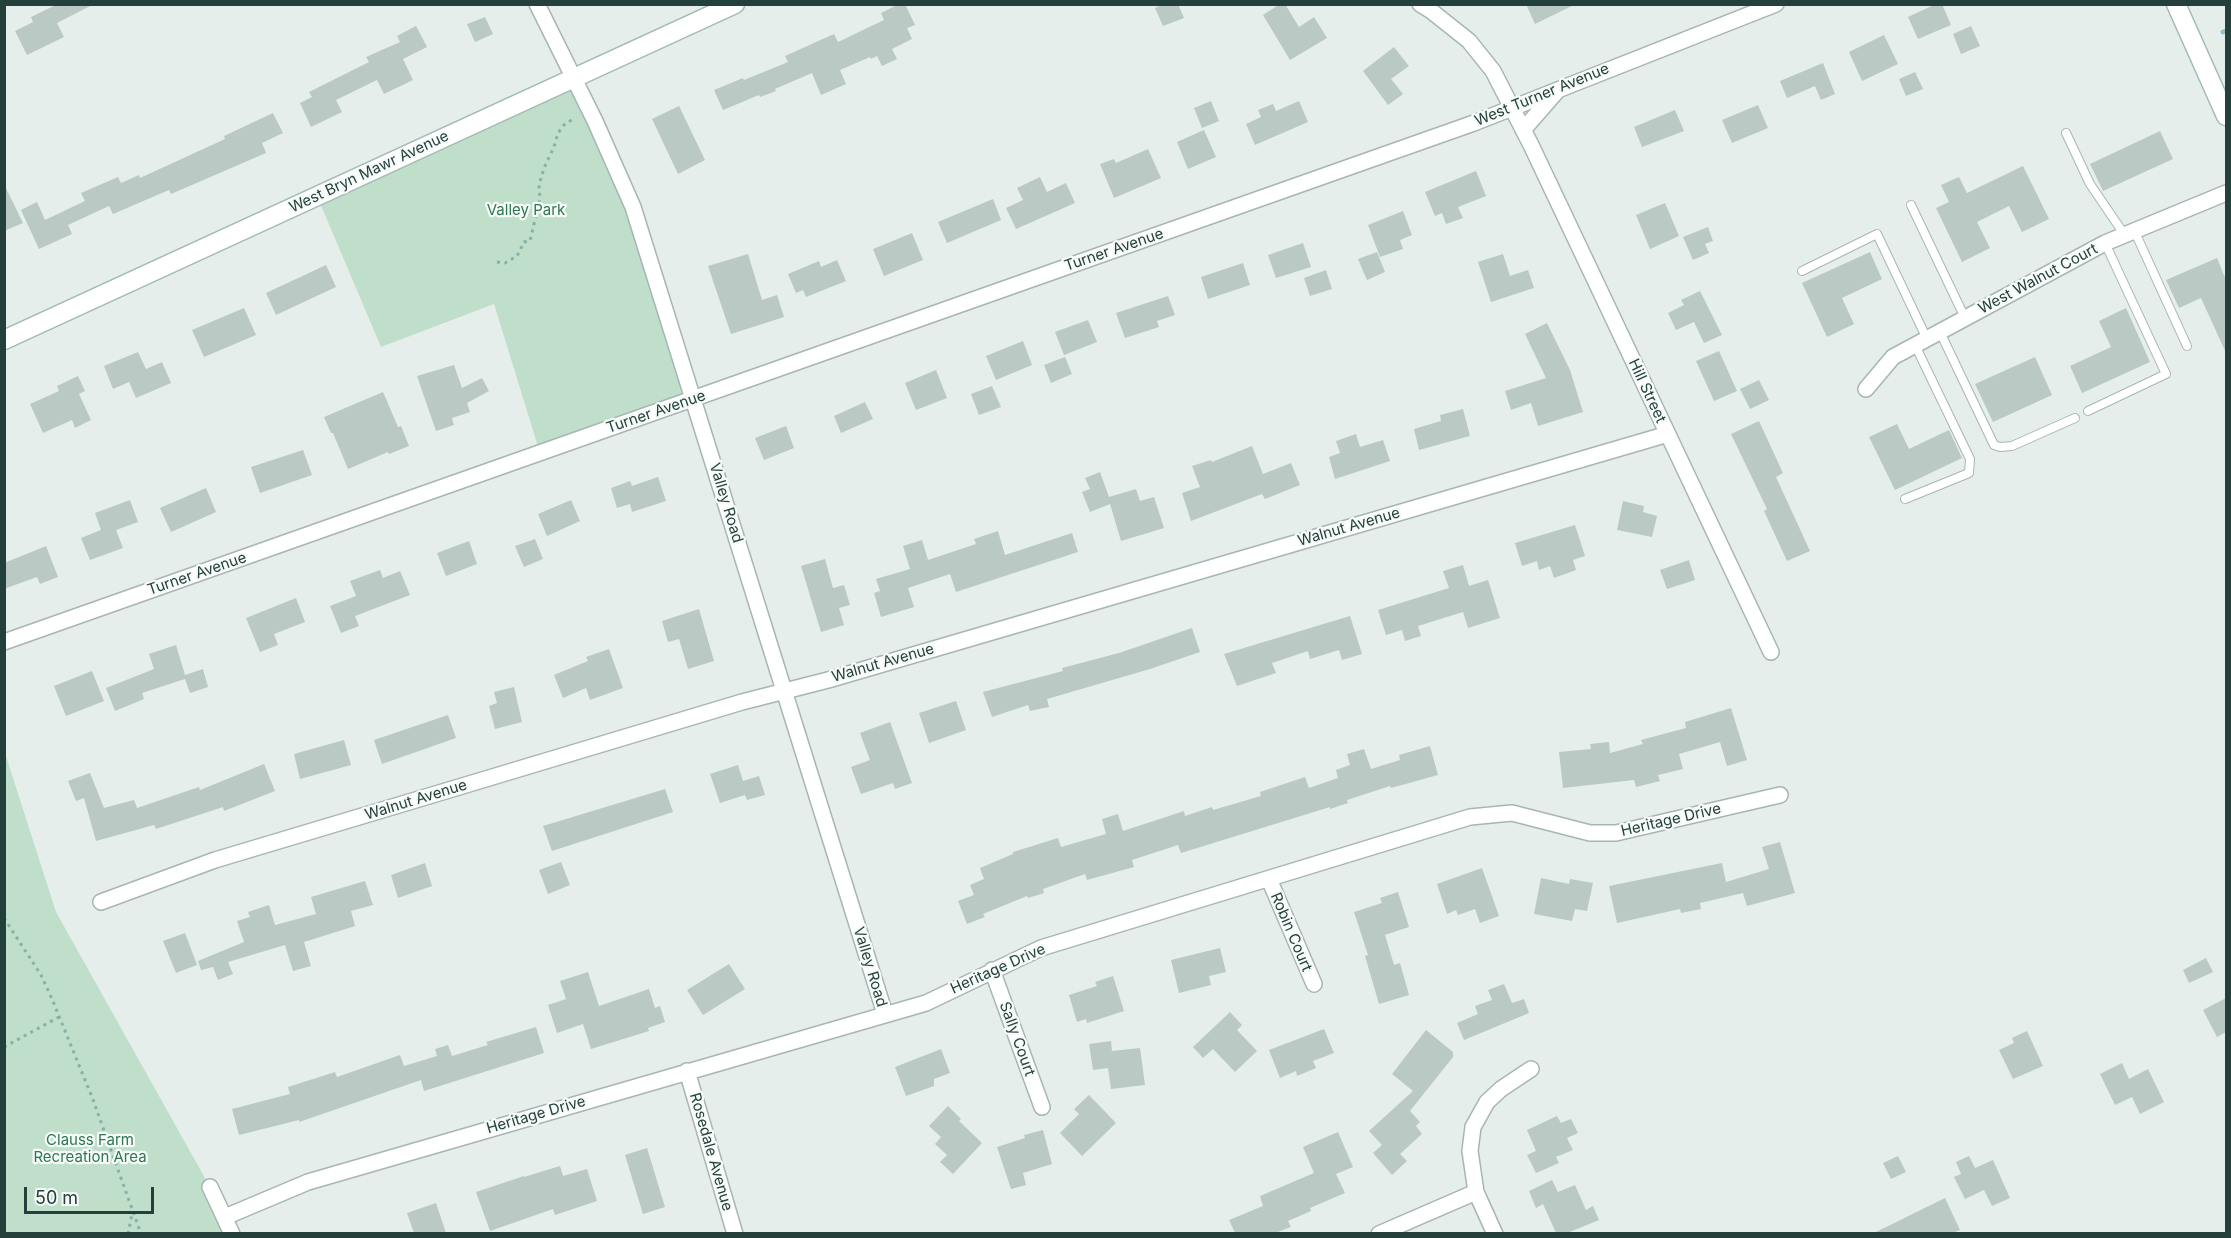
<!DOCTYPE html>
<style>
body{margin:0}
#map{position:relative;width:2231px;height:1238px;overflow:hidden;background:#e5eeeb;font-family:Inter,sans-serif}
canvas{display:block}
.frame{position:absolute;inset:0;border:6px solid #24403b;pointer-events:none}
.scale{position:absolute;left:24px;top:1187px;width:130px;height:27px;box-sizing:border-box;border:3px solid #24403b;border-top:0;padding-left:8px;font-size:18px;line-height:21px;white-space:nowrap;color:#24403b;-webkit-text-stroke:4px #f6faf9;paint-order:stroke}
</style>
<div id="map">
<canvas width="2231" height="1238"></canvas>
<div class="frame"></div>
<div class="scale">50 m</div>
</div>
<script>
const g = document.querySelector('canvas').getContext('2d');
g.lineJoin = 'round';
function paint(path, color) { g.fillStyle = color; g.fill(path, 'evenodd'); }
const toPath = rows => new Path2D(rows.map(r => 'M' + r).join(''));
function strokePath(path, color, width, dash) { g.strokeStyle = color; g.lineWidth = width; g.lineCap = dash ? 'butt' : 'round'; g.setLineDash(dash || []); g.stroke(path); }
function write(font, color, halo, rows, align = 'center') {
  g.font = font + ' Inter,sans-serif'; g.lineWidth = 4.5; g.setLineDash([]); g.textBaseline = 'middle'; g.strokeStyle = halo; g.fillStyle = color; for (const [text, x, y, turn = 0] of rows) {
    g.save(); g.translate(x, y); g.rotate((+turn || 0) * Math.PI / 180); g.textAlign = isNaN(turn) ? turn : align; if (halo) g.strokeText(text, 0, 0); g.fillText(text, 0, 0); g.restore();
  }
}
paint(toPath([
 [574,78,595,121,693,399,540,453,494,304,381,347,317,196],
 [4,750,56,912,210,1187,232,1233,5,1233]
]), '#bfdfca');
strokePath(toPath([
 [2223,32,2226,31]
]), '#8fc1d2', 5);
paint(toPath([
 [58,4,94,4,57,23,64,37,27,55,15,31,33,22,31,17],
 [899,4,905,4,915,25,907,28,912,39,892,49,897,59,882,66,877,56,871,59,870,57,840,70,846,84,821,95,812,73,775,89,776,91,760,97,759,95,723,110,714,90,743,78,744,80,788,62,785,56,834,34,838,42,884,20,881,13],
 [1163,4,1178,4,1184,18,1163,26,1155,8],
 [1280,4,1285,4,1299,27,1314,17,1327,38,1290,60,1263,15],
 [1526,4,1576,4,1535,24],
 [1936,4,1942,4,1951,25,1918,39,1908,17],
 [485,17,493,34,475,42,467,24],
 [416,26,427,47,403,59,413,80,384,94,377,80,336,100,342,112,311,127,300,103,312,97,309,92,369,62,366,57,400,42,397,36],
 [1971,26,1980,46,1961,54,1953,34],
 [1884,35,1898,64,1862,81,1849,52],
 [1394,47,1409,66,1391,79,1403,94,1388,105,1363,71],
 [1823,63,1835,94,1821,100,1815,86,1787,98,1780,81],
 [1915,72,1923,89,1906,96,1899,79],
 [1211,101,1219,121,1202,128,1194,108],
 [1299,101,1308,122,1255,145,1246,124,1261,117,1258,110,1273,104,1276,111],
 [1758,105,1768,128,1732,143,1722,120],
 [679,106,705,160,678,174,652,119],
 [1675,110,1684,131,1642,147,1634,127],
 [273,113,283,133,262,143,266,153,171,194,169,190,113,214,109,206,68,225,72,234,39,249,21,210,37,202,45,220,85,201,81,193,118,177,121,183,139,175,140,178,225,139,224,136],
 [1204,130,1216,157,1188,169,1177,142],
 [2160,131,2173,159,2103,191,2090,164],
 [1148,149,1161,178,1114,198,1100,164,1114,159,1116,163],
 [2023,166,2049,219,2022,232,2009,206,1977,222,1990,248,1962,262,1936,208,1949,202,1941,185,1959,177,1967,193],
 [1476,171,1486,196,1458,207,1463,218,1446,224,1442,213,1435,216,1425,192],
 [1040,177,1047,192,1066,183,1075,203,1016,229,1006,208,1023,200,1017,188],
 [4,184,23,223,4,231],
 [993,199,1001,220,947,243,938,222],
 [1665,203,1679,236,1650,249,1636,215],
 [1403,211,1412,235,1400,240,1403,249,1380,257,1368,225],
 [1708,227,1713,241,1705,244,1709,253,1693,260,1683,237],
 [912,233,923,260,884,276,873,249],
 [1303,243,1311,267,1276,278,1268,255],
 [1377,252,1385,272,1367,280,1358,259],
 [1870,252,1882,279,1842,298,1854,324,1827,337,1802,283],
 [748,254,762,300,777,295,784,317,731,334,708,266],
 [1503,254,1510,276,1528,270,1534,288,1491,302,1478,262],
 [2217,258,2226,280,2226,353,2201,298,2179,308,2166,280],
 [837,260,846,281,806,297,803,290,796,293,788,274,819,261,821,267],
 [1243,263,1250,285,1208,299,1201,277],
 [326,265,336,287,276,315,266,293],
 [1326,270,1332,289,1310,296,1304,278],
 [1700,291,1722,335,1704,343,1694,322,1676,330,1668,313,1684,305,1681,300],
 [1168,296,1175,315,1157,321,1159,327,1125,338,1116,313],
 [244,308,256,335,204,357,192,330],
 [2126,308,2150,362,2082,393,2070,366,2111,347,2099,321],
 [1088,320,1097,342,1064,355,1055,332],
 [1547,323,1570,370,1583,412,1538,426,1531,403,1511,410,1505,391,1546,378,1525,334],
 [1023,341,1032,365,996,380,986,356],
 [1719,351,1737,391,1714,401,1696,361],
 [138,352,146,369,162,362,171,383,136,398,129,382,113,389,104,366],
 [1065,357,1072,374,1051,383,1044,365],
 [2035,357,2052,395,1993,422,1975,384],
 [454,365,462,388,482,378,489,391,467,403,470,412,452,418,454,425,436,431,417,376],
 [936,370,947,398,916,410,905,383],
 [78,376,85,391,79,394,91,420,75,428,72,420,43,433,30,404,59,391,57,386],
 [1759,380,1769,400,1750,409,1740,389],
 [992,386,1001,407,979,415,971,394],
 [383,392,398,427,401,426,409,446,389,454,388,452,348,469,333,433,331,433,324,417],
 [865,402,873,419,841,433,834,416],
 [1463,409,1470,436,1419,450,1414,429,1441,421,1440,415],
 [1759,421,1783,473,1776,477,1810,551,1787,561,1764,511,1767,509,1731,434],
 [1897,424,1909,449,1949,430,1962,458,1895,490,1869,437],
 [786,426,794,448,764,460,755,438],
 [1356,434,1360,447,1383,440,1390,461,1335,479,1329,457,1340,453,1336,441],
 [1252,446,1263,474,1291,463,1300,485,1265,499,1262,494,1191,521,1182,493,1200,487,1192,466,1211,460,1212,462],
 [303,450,312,475,260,493,251,467],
 [1100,472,1109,497,1136,489,1140,501,1154,497,1164,528,1121,541,1110,504,1090,512,1082,492,1090,489,1085,478],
 [658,477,666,501,632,512,630,504,617,508,611,488,630,481,632,486],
 [206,488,216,512,171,532,160,508],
 [130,500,138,522,116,530,123,548,90,560,81,538,101,530,95,513],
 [571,500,580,521,547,536,538,514],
 [1623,501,1644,506,1643,512,1657,516,1652,537,1617,530],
 [1575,525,1585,556,1573,560,1576,570,1554,578,1550,566,1539,570,1537,561,1522,566,1515,543],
 [998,531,1005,555,1072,533,1078,552,956,592,950,574,908,588,914,607,881,617,874,593,880,591,876,579,910,569,903,546,922,540,928,560,976,544,974,539],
 [535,539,543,559,524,567,515,546],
 [469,541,477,564,446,576,437,553],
 [46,546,58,577,40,584,37,577,4,589,4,563],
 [825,559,833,588,844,585,850,605,839,608,844,625,821,632,801,566],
 [1689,560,1695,580,1667,589,1660,570],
 [1463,565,1469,586,1488,580,1500,618,1468,628,1463,612,1418,626,1421,636,1405,641,1402,630,1386,635,1378,610,1449,588,1443,571],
 [380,570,383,578,400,571,410,595,355,616,359,626,341,633,330,606,356,596,350,581],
 [296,598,305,622,274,634,278,645,260,652,246,618],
 [699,609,714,661,688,669,679,639,668,642,662,621],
 [1350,616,1362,654,1342,660,1339,650,1310,659,1308,651,1272,663,1276,673,1237,686,1224,654],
 [1192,628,1200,652,1150,669,1047,699,1049,707,1030,711,1028,705,992,717,983,692,1063,671,1062,668,1119,653],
 [176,645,185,675,203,669,208,687,190,693,185,679,142,693,144,699,115,711,106,688,154,669,149,654],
 [609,649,623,688,590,700,586,688,563,698,554,675,588,661,586,657],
 [92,671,104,701,66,716,54,686],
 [514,687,522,722,495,729,489,706,497,703,494,692],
 [956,701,966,730,929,743,919,713],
 [1731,708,1747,760,1727,766,1720,742,1679,754,1683,769,1658,775,1660,781,1636,787,1634,780,1563,788,1559,752,1591,749,1590,744,1609,742,1610,753,1643,744,1641,740,1686,728,1685,722],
 [448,715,456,738,382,764,374,740],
 [890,722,912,783,895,789,893,783,861,794,851,767,870,760,860,733],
 [344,740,351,765,300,779,294,754],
 [1430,746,1438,775,1391,788,1390,786,1347,800,1348,803,1330,809,1330,807,1181,853,1178,845,1132,860,1134,867,1087,880,1085,874,1043,889,1044,893,1028,898,1027,896,983,914,985,917,967,924,958,901,974,895,970,885,984,879,980,868,1013,854,1013,852,1058,838,1061,847,1106,834,1102,819,1118,814,1123,831,1184,811,1185,816,1212,807,1213,810,1261,796,1260,792,1305,777,1309,788,1338,778,1336,770,1350,765,1347,754,1364,749,1371,769,1400,760,1399,755],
 [264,764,275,791,224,811,223,807,156,829,154,825,96,841,84,798,76,801,68,781,90,773,104,808,134,800,137,808,199,787,200,790],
 [738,765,743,781,759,776,765,795,747,800,745,795,720,803,710,774],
 [665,789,673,812,552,851,543,826],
 [1780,842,1795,893,1747,906,1743,893,1700,903,1701,909,1681,913,1680,909,1617,923,1609,886,1722,863,1726,882,1769,869,1762,847],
 [561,862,570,885,548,894,539,870],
 [425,863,432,886,398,898,391,875],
 [1482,868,1499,916,1480,923,1475,909,1458,915,1456,910,1447,914,1437,884],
 [1541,878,1569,884,1570,879,1593,883,1587,911,1575,909,1572,921,1534,914],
 [365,881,373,905,351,911,355,926,304,942,311,966,293,971,285,945,228,962,233,974,218,980,213,967,201,970,198,961,244,942,237,921,250,917,248,912,269,905,275,925,316,914,311,897],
 [1398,892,1409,927,1385,935,1394,965,1400,963,1409,995,1379,1004,1365,956,1368,955,1354,912,1382,903,1380,898],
 [185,933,197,965,176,973,163,941],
 [1220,948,1226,972,1209,976,1211,985,1179,993,1171,960],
 [2206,958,2213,972,2189,983,2183,970],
 [729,964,745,989,703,1015,687,990],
 [588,972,599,1006,649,989,655,1008,660,1006,665,1022,648,1028,649,1031,591,1049,583,1024,557,1033,548,1005,566,999,560,981],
 [1113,976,1124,1011,1087,1023,1086,1019,1077,1022,1069,995,1097,986,1095,982],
 [1504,984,1512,1003,1524,999,1529,1013,1464,1040,1457,1023,1478,1014,1475,1006,1492,1000,1488,990],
 [2226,998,2226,1032,2217,1037,2203,1010],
 [1230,1012,1242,1025,1237,1030,1257,1051,1235,1072,1213,1049,1203,1058,1193,1047],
 [536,1027,544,1053,424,1091,421,1080,299,1122,299,1120,239,1135,232,1109,290,1094,288,1087,335,1072,337,1077,400,1055,404,1066,437,1056,435,1049,448,1045,452,1056,488,1045,486,1042],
 [1324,1029,1334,1053,1313,1061,1316,1068,1297,1076,1296,1071,1280,1078,1269,1050],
 [1426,1030,1453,1052,1453,1057,1410,1111,1420,1122,1416,1126,1422,1134,1400,1154,1407,1161,1392,1175,1373,1153,1382,1145,1369,1131,1413,1091,1392,1074],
 [2027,1031,2043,1066,2013,1079,1999,1050,2014,1043,2012,1038],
 [1111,1041,1112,1051,1140,1048,1145,1085,1111,1089,1108,1068,1093,1070,1089,1044],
 [941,1049,950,1073,934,1079,934,1086,906,1096,895,1067],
 [2122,1063,2129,1079,2148,1069,2164,1102,2140,1114,2132,1097,2115,1105,2100,1074],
 [1089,1095,1116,1123,1082,1156,1060,1133,1079,1114,1074,1109],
 [948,1106,961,1119,959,1121,982,1143,953,1174,940,1162,947,1155,935,1144,941,1137,929,1126],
 [1557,1116,1561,1123,1571,1119,1578,1133,1567,1138,1573,1150,1556,1157,1559,1163,1536,1173,1527,1155,1536,1151,1527,1130],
 [1043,1130,1052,1164,1023,1173,1026,1185,1011,1189,997,1147,1025,1138,1024,1135],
 [1338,1132,1353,1167,1336,1174,1345,1193,1310,1208,1311,1211,1288,1221,1291,1227,1275,1233,1235,1233,1229,1220,1263,1206,1260,1196,1314,1173,1303,1147],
 [647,1148,665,1207,643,1214,625,1155],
 [1898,1156,1906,1172,1891,1179,1883,1163],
 [1969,1156,1975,1168,1993,1160,2010,1198,1992,1206,1984,1190,1965,1199,1954,1177,1961,1174,1956,1162],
 [560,1166,563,1176,587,1169,597,1201,555,1215,553,1209,490,1231,476,1192,524,1176,524,1177],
 [1552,1180,1558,1192,1575,1185,1586,1210,1593,1206,1599,1220,1567,1233,1556,1233,1543,1204,1536,1208,1529,1191],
 [1945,1198,1960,1230,1952,1233,1874,1233],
 [436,1203,446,1233,414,1233,407,1213]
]), '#bac9c4');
const lane = toPath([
 [2066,133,2090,184,2124,234],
 [1911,205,1965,318],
 [2134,230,2187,346],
 [1802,271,1877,234,1927,339],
 [1940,332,1994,445,2000,447,2012,446,2075,418],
 [2088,411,2166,374,2105,243],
 [1905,499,1969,473,1970,459,1915,345]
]);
const street = toPath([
 [537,4,595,121,633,207,885,1014],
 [1420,4,1430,10,1469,41,1493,71,1531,145,1771,652],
 [1523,130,1557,91],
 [1866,389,1893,357,2105,243,2226,193],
 [4,642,1474,123,1776,4],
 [1269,879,1314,984],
 [101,902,215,860,439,793,742,702,828,680,1668,434],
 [992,970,1042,1107],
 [687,1071,735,1234],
 [210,1187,232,1234],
 [225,1217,308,1182,926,1003,1041,948,1470,817,1512,813,1590,833,1616,833,1780,795],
 [1379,1234,1476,1192],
 [1495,1234,1476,1192,1470,1151,1473,1127,1487,1102,1501,1089,1531,1069]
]);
const secondary = toPath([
 [2176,4,2226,116],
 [4,340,735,4]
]);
strokePath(lane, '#a7b6b3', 10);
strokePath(street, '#a7b6b3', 18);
strokePath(secondary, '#a4bab4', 21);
strokePath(toPath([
 [497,262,505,263,517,256,524,242,530,241,540,198,539,185,544,168,554,147,558,133,564,125,573,119],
 [4,918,41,975,52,999,92,1097,141,1234],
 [4,1047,59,1017],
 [128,1234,132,1214]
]), '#86b1a8', 3, [3, 4.5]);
strokePath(lane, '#fff', 8);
strokePath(street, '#fff', 15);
strokePath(secondary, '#fff', 18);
write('15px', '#24403b', '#f6faf9', [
 ["West Turner Avenue",1542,95,-22],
 ["West Bryn Mawr Avenue",369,172,-25],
 ["Turner Avenue",1114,250,-19],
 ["West Walnut Court",2038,279,-28],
 ["Hill Street",1647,391,65],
 ["Turner Avenue",656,412,-19],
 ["Valley Road",726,503,73],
 ["Walnut Avenue",1349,527,-16],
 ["Turner Avenue",197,574,-19],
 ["Walnut Avenue",883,663,-16],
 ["Walnut Avenue",416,800,-17],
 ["Heritage Drive",1671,820,-13],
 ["Robin Court",1291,932,67],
 ["Valley Road",870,967,73],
 ["Heritage Drive",998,969,-24],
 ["Sally Court",1017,1039,70],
 ["Heritage Drive",536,1115,-16],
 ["Rosedale Avenue",711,1152,74]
]);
write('15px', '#2e7751', '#f6faf9', [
 ["Valley Park",526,210],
 ["Clauss Farm",90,1140],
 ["Recreation Area",90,1157]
]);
</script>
